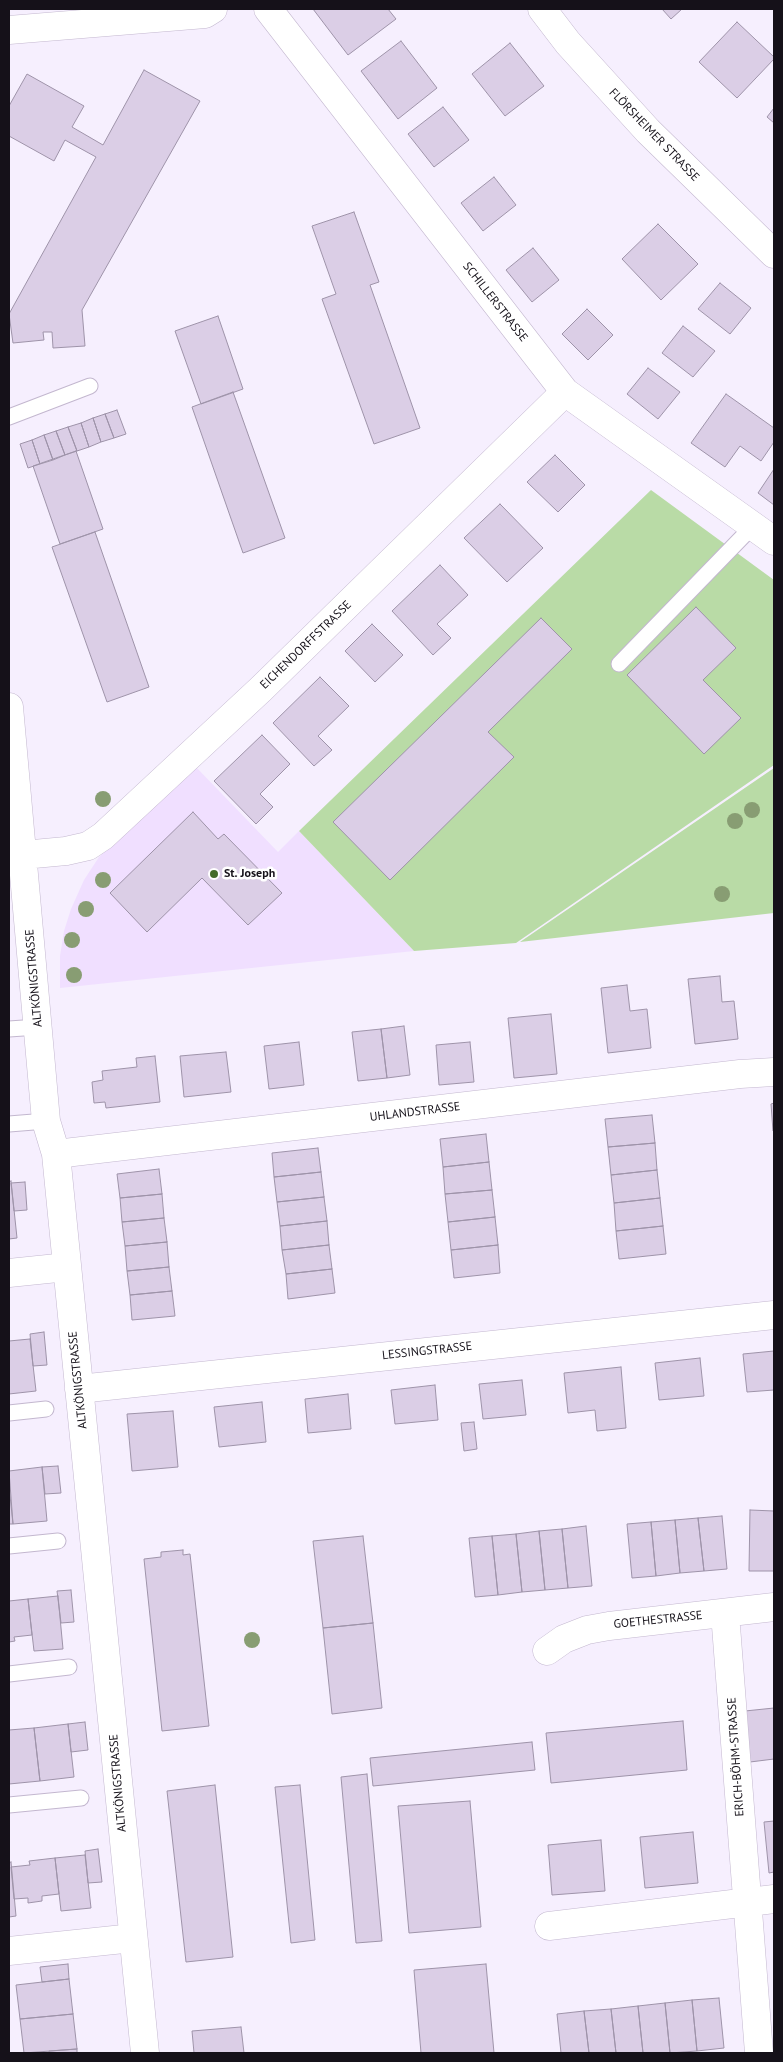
<!DOCTYPE html>
<meta charset="utf-8">
<style>
body{margin:0}
#map{position:relative;width:783px;height:2062px;overflow:hidden;background:#f6effe;font-family:"PT Sans",sans-serif}
canvas{display:block}
.frame{position:absolute;inset:0;border:10px solid #151119;pointer-events:none}
</style>
<div id="map">
<canvas width="783" height="2062"></canvas>
<div class="frame"></div>
</div>
<script>
const g = document.querySelector('canvas').getContext('2d');
g.lineJoin = 'round';
function paint(path, color) { g.fillStyle = color; g.fill(path, 'evenodd'); }
const toPath = rows => new Path2D(rows.map(r => 'M' + r).join(''));
function strokePath(path, color, width, dash) { g.strokeStyle = color; g.lineWidth = width; g.lineCap = dash ? 'butt' : 'round'; g.setLineDash(dash || []); g.stroke(path); }
function write(font, color, halo, rows, align = 'center') {
  g.font = font + ' "PT Sans",sans-serif'; g.lineWidth = 5; g.setLineDash([]); g.textBaseline = 'middle'; g.strokeStyle = halo; g.fillStyle = color; for (const [text, x, y, turn = 0] of rows) {
    g.save(); g.translate(x, y); g.rotate((+turn || 0) * Math.PI / 180); g.textAlign = isNaN(turn) ? turn : align; if (halo) g.strokeText(text, 0, 0); g.fillText(text, 0, 0); g.restore();
  }
}
paint(toPath([
 [194,765,278,852,299,831,414,951,60,988,60,956,64,931,71,909,84,880,99,857]
]), '#f0dfff');
paint(toPath([
 [651,490,774,580,774,765,516,943,414,951,299,831],
 [774,768,774,913,520,942]
]), '#b9dba6');
const building = toPath([
 [313,9,388,9,396,19,348,55,313,9],
 [662,9,682,9,671,19,662,9],
 [737,22,774,57,774,59,737,98,699,62,737,22],
 [401,41,437,88,398,119,361,71,401,41],
 [510,43,544,86,505,116,472,74,510,43],
 [144,70,200,101,82,310,85,346,53,348,52,332,43,332,44,340,13,343,9,314,96,157,65,140,54,161,9,136,9,106,27,74,84,106,72,127,103,145,144,70],
 [443,107,469,140,434,167,408,134,443,107],
 [774,108,774,123,767,117,774,108],
 [494,177,516,205,483,231,461,203,494,177],
 [354,212,379,282,370,285,420,428,374,444,322,299,336,294,312,226,354,212],
 [658,224,698,264,661,300,622,259,658,224],
 [533,248,559,280,532,302,506,270,533,248],
 [720,283,751,308,730,334,698,309,720,283],
 [587,309,613,335,588,360,562,334,587,309],
 [218,316,243,389,201,404,175,331,218,316],
 [683,326,715,351,693,377,662,353,683,326],
 [648,368,680,392,658,419,627,394,648,368],
 [233,392,285,538,243,553,192,407,233,392],
 [726,394,774,428,774,442,761,461,740,446,725,467,691,443,726,394],
 [117,410,126,434,114,438,105,414,117,410],
 [105,414,114,438,101,442,93,418,105,414],
 [93,418,101,442,89,447,81,423,93,418],
 [81,423,89,447,77,451,68,427,81,423],
 [68,427,77,451,65,455,56,431,68,427],
 [56,431,65,455,53,460,44,435,56,431],
 [44,435,53,460,40,464,32,440,44,435],
 [32,440,40,464,28,468,20,444,32,440],
 [76,451,103,529,60,544,33,466,76,451],
 [555,455,585,485,558,512,527,482,555,455],
 [774,469,774,505,758,493,774,469],
 [500,504,543,548,507,582,464,538,500,504],
 [95,532,149,687,107,702,52,547,95,532],
 [440,565,468,595,437,624,451,638,433,655,392,611,440,565],
 [696,607,736,648,703,680,741,718,704,754,627,675,696,607],
 [541,618,572,649,488,732,514,757,390,880,333,822,541,618],
 [372,624,403,655,375,682,345,651,372,624],
 [320,677,349,706,318,736,332,750,314,766,273,723,320,677],
 [262,735,290,764,260,794,273,807,256,824,214,781,262,735],
 [193,812,218,839,224,834,282,893,248,925,202,878,147,932,110,893,193,812],
 [720,976,722,1002,734,1001,738,1039,695,1044,688,979,720,976],
 [627,985,630,1011,647,1009,651,1048,608,1053,601,988,627,985],
 [551,1014,557,1074,514,1078,508,1018,551,1014],
 [404,1026,410,1075,387,1078,381,1029,404,1026],
 [381,1029,387,1078,358,1081,352,1032,381,1029],
 [299,1042,304,1085,269,1089,264,1046,299,1042],
 [470,1042,474,1082,439,1085,436,1045,470,1042],
 [226,1052,231,1092,184,1097,180,1056,226,1052],
 [155,1056,160,1102,106,1108,105,1102,94,1103,92,1082,103,1080,102,1071,137,1067,136,1058,155,1056],
 [774,1103,774,1131,773,1131,771,1104,774,1103],
 [652,1115,655,1143,608,1147,605,1119,652,1115],
 [486,1134,489,1162,443,1167,440,1139,486,1134],
 [655,1143,657,1170,611,1175,608,1147,655,1143],
 [318,1148,321,1172,274,1177,272,1153,318,1148],
 [489,1162,492,1190,445,1194,443,1167,489,1162],
 [159,1169,162,1194,120,1198,117,1174,159,1169],
 [657,1170,660,1198,614,1203,611,1175,657,1170],
 [321,1172,324,1197,277,1202,274,1177,321,1172],
 [11,1181,17,1238,9,1239,9,1182,11,1181],
 [25,1182,27,1210,14,1211,11,1183,25,1182],
 [492,1190,495,1217,448,1222,445,1194,492,1190],
 [162,1194,164,1218,122,1222,120,1198,162,1194],
 [324,1197,327,1221,280,1226,277,1202,324,1197],
 [660,1198,663,1226,616,1231,614,1203,660,1198],
 [495,1217,498,1245,451,1250,448,1222,495,1217],
 [164,1218,167,1242,125,1246,122,1222,164,1218],
 [327,1221,329,1245,282,1250,280,1226,327,1221],
 [663,1226,666,1254,619,1259,616,1231,663,1226],
 [167,1242,169,1267,127,1271,125,1246,167,1242],
 [329,1245,332,1269,286,1274,282,1250,329,1245],
 [498,1245,500,1273,454,1278,451,1250,498,1245],
 [169,1267,172,1291,130,1295,127,1271,169,1267],
 [332,1269,335,1293,288,1299,286,1274,332,1269],
 [172,1291,175,1316,132,1320,130,1295,172,1291],
 [44,1332,47,1365,33,1366,30,1334,44,1332],
 [30,1339,36,1391,9,1394,9,1341,30,1339],
 [774,1351,774,1390,747,1392,743,1354,774,1351],
 [700,1358,704,1396,659,1400,655,1363,700,1358],
 [621,1367,626,1428,597,1431,595,1410,568,1413,564,1373,621,1367],
 [522,1380,526,1415,483,1419,479,1384,522,1380],
 [435,1385,438,1420,395,1424,391,1390,435,1385],
 [348,1394,351,1429,308,1433,305,1399,348,1394],
 [262,1402,266,1442,219,1447,214,1407,262,1402],
 [173,1411,178,1467,132,1471,127,1414,173,1411],
 [474,1422,477,1449,464,1451,461,1423,474,1422],
 [58,1466,61,1493,45,1494,42,1467,58,1466],
 [42,1467,47,1521,13,1524,9,1471,42,1467],
 [9,1486,13,1524,9,1524,9,1486],
 [750,1510,774,1511,774,1571,749,1571,750,1510],
 [722,1516,727,1569,704,1571,698,1518,722,1516],
 [698,1518,704,1571,680,1573,675,1520,698,1518],
 [675,1520,680,1573,656,1576,651,1522,675,1520],
 [651,1522,656,1576,632,1578,627,1524,651,1522],
 [586,1526,592,1586,568,1588,562,1529,586,1526],
 [562,1529,568,1588,545,1590,539,1531,562,1529],
 [539,1531,545,1590,522,1592,516,1534,539,1531],
 [516,1534,522,1592,498,1595,492,1536,516,1534],
 [363,1536,373,1623,323,1628,313,1541,363,1536],
 [492,1536,498,1595,475,1597,469,1538,492,1536],
 [183,1550,183,1555,190,1554,209,1726,162,1731,144,1559,161,1557,161,1552,183,1550],
 [71,1590,74,1622,61,1623,57,1591,71,1590],
 [58,1596,63,1649,34,1651,28,1599,58,1596],
 [28,1599,32,1635,14,1637,15,1641,9,1642,9,1601,28,1599],
 [373,1623,382,1708,332,1714,323,1628,373,1623],
 [774,1708,774,1759,750,1762,745,1711,774,1708],
 [683,1721,687,1770,551,1783,546,1733,683,1721],
 [85,1722,88,1750,71,1752,68,1724,85,1722],
 [68,1724,74,1777,40,1781,34,1728,68,1724],
 [34,1728,40,1781,9,1784,9,1730,34,1728],
 [532,1742,535,1770,373,1786,370,1758,532,1742],
 [367,1774,382,1941,356,1943,341,1777,367,1774],
 [215,1785,233,1957,186,1962,167,1791,215,1785],
 [300,1785,315,1940,291,1943,275,1787,300,1785],
 [470,1801,481,1927,409,1933,398,1806,470,1801],
 [774,1821,774,1872,769,1873,764,1822,774,1821],
 [693,1832,698,1883,645,1888,640,1837,693,1832],
 [601,1840,605,1891,552,1895,548,1845,601,1840],
 [98,1849,102,1882,88,1883,85,1851,98,1849],
 [85,1855,91,1908,61,1911,55,1858,85,1855],
 [55,1858,59,1894,42,1896,42,1901,28,1903,28,1898,14,1899,11,1867,30,1865,29,1861,55,1858],
 [11,1862,16,1916,9,1917,9,1863,11,1862],
 [68,1964,69,1979,42,1982,40,1967,68,1964],
 [486,1964,494,2053,421,2053,414,1970,486,1964],
 [69,1979,73,2014,20,2019,16,1985,69,1979],
 [719,1998,724,2048,697,2051,692,2000,719,1998],
 [692,2000,697,2051,670,2053,665,2003,692,2000],
 [665,2003,670,2053,643,2053,638,2006,665,2003],
 [638,2006,643,2053,616,2053,611,2009,638,2006],
 [611,2009,616,2053,589,2053,584,2011,611,2009],
 [584,2011,589,2053,561,2053,557,2014,584,2011],
 [73,2014,77,2049,24,2053,20,2019,73,2014],
 [241,2027,244,2053,194,2053,192,2031,241,2027],
 [77,2049,77,2053,49,2053,49,2051,77,2049]
]);
paint(building, '#dbcee6');
strokePath(building, '#9e93a9', 1);
const service = toPath([
 [9,417,90,386],
 [619,664,753,526],
 [9,1029,38,1027],
 [9,1124,46,1121],
 [9,1413,46,1409],
 [9,1546,58,1541],
 [9,1674,69,1667],
 [9,1805,81,1798]
]);
const minor = toPath([
 [268,9,565,392,774,541],
 [9,30,205,14,213,9],
 [9,707,46,1121,56,1154,145,2053],
 [23,855,66,851,88,846,103,836,261,689,565,392],
 [56,1154,740,1074,774,1072],
 [9,1273,67,1267],
 [79,1389,774,1315],
 [725,1613,759,2053],
 [547,1651,564,1639,587,1630,609,1626,774,1607],
 [549,1926,774,1899],
 [9,1951,133,1938]
]);
const secondary = toPath([
 [542,9,568,43,648,131,774,254]
]);
strokePath(service, '#c3b7cf', 17);
strokePath(minor, '#c3b7cf', 29);
strokePath(secondary, '#c3b7cf', 29);
strokePath(service, '#fff', 15);
strokePath(minor, '#fff', 28);
strokePath(secondary, '#fff', 28);
g.fillStyle = '#889d73';
for (const [x, y] of [
 [103,799],
 [752,810],
 [735,821],
 [103,880],
 [722,894],
 [86,909],
 [72,940],
 [74,975],
 [252,1640]
]) { g.beginPath(); g.arc(x, y, 8, 0, 2 * Math.PI); g.fill(); }
for (const [x, y, r, color] of [
 [214,874,5,"#446c28"]
]) { const dot = new Path2D(); dot.arc(x, y, r, 0, 2 * Math.PI); g.fillStyle = color; g.fill(dot); strokePath(dot, '#fff', 2); }
write('12px', '#151119', '#fff', [
 ["FLÖRSHEIMER STRASSE",654,135,46],
 ["SCHILLERSTRASSE",495,302,52],
 ["EICHENDORFFSTRASSE",306,645,-44],
 ["ALTKÖNIGSTRASSE",34,978,-95],
 ["UHLANDSTRASSE",415,1112,-7],
 ["LESSINGSTRASSE",427,1351,-6],
 ["ALTKÖNIGSTRASSE",78,1380,-96],
 ["GOETHESTRASSE",658,1620,-6],
 ["ERICH-BÖHM-STRASSE",736,1757,-94],
 ["ALTKÖNIGSTRASSE",118,1783,-95]
]);
write('bold 12px', '#151119', '#fff', [
 ["St. Joseph",224,874]
], 'left');
</script>
